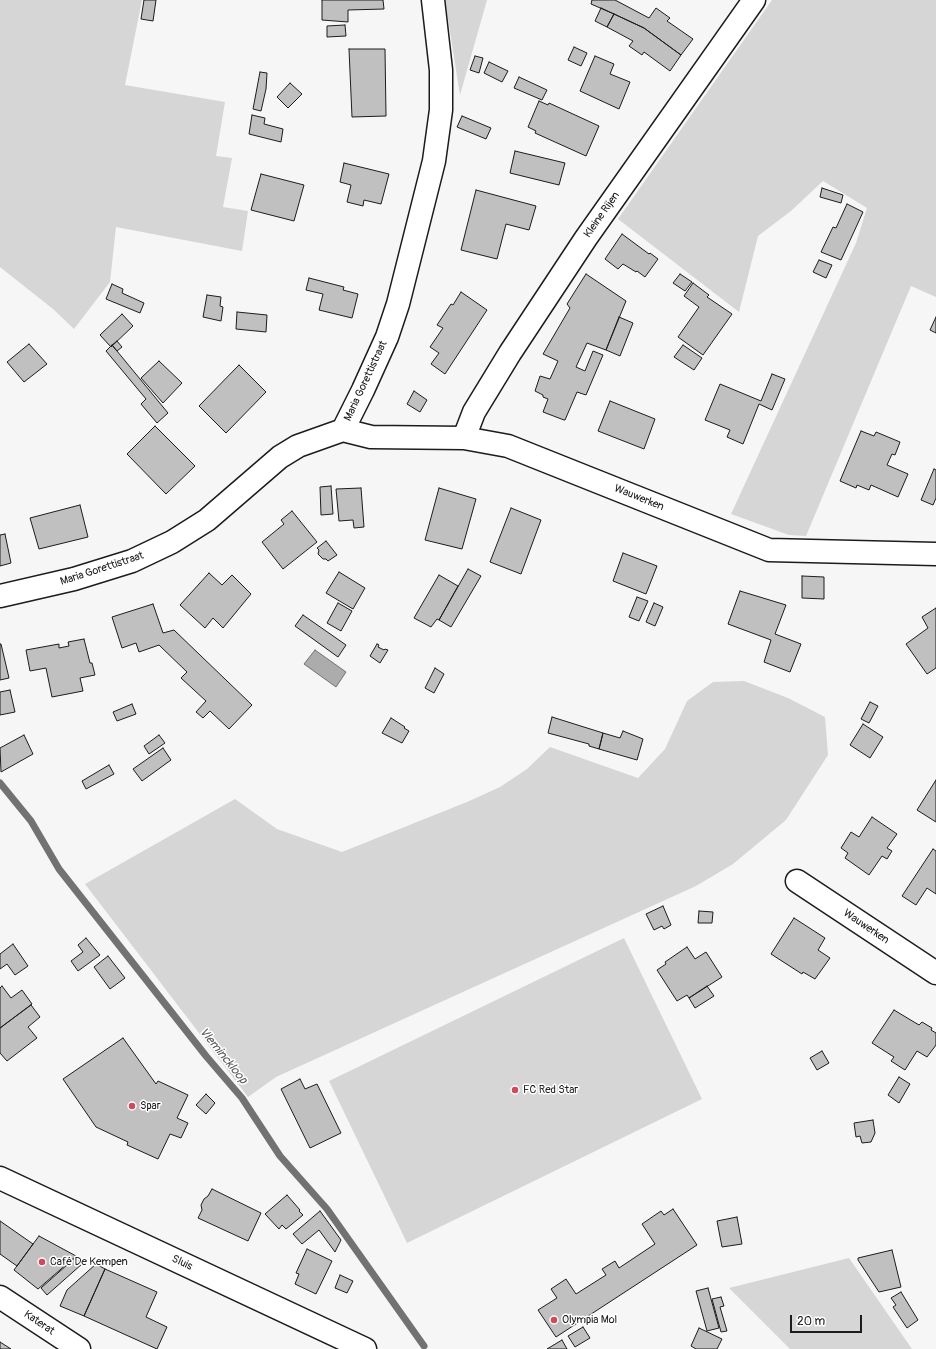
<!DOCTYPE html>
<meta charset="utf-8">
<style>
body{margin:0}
#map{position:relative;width:936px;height:1349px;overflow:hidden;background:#f6f6f6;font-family:Pangolin,sans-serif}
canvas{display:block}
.scale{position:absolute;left:790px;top:1315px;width:72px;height:18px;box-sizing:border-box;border:2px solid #1c1c1c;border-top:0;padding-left:5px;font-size:12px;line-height:14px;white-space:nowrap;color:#1c1c1c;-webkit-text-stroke:3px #fff;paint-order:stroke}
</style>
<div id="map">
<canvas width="936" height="1349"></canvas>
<div class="scale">20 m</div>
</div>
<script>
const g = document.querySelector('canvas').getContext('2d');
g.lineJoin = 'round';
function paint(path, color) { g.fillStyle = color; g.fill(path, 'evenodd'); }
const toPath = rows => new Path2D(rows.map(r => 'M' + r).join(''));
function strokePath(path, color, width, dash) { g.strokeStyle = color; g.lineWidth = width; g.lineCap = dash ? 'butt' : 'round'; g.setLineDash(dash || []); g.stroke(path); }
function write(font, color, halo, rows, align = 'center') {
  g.font = font + ' Pangolin,sans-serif'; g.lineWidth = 3; g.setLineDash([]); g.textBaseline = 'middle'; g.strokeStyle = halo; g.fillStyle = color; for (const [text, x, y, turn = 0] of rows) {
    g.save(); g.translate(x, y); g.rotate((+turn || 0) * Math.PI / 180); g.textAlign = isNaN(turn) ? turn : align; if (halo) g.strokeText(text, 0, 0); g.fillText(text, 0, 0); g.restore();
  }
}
paint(toPath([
 [0,0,142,0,125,85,225,102,216,156,232,158,223,207,248,211,242,251,116,227,110,282,74,329,53,309,0,267],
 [445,0,487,0,460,95],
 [772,0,936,0,936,297,911,286,806,536,789,535,731,514,856,243,867,208,823,181,791,211,758,236,739,312,618,219],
 [744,681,788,698,825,717,828,755,786,820,733,864,696,886,276,1077,248,1097,85,884,235,799,277,829,342,852,467,802,500,787,527,769,550,747,638,778,665,749,687,701,713,682],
 [624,938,702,1099,407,1243,329,1081],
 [849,1258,912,1349,790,1349,729,1288]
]), '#d6d6d6');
const water = toPath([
 [315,650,346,672,336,687,304,664,315,650]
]);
paint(water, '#acacac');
strokePath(water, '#727272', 1);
strokePath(toPath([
 [0,783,31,821,59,869,206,1056,242,1098,280,1156,327,1209,424,1346]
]), '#727272', 7);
const building = toPath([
 [144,0,156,0,153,21,141,19,144,0],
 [322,0,383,0,384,9,348,10,348,22,322,20,322,0],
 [592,0,615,0,649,18,656,8,670,18,667,21,693,39,681,55,644,28,614,14,591,4,592,0],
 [601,8,614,14,607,27,595,21,601,8],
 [614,14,644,28,681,55,670,71,644,52,642,55,629,46,633,41,607,27,614,14],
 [345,25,346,36,327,37,327,26,345,25],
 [574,47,587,53,581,66,568,60,574,47],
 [349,49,385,49,386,116,352,117,349,49],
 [475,56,483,58,479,73,470,70,475,56],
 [595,56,614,64,610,74,630,82,619,109,580,91,595,56],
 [489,62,508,71,502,82,484,73,489,62],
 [260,72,267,73,266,89,261,111,253,109,260,72],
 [519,77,547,90,542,100,514,88,519,77],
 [290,83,302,94,288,108,277,97,290,83],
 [539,101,548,105,549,103,599,126,586,156,535,133,536,131,528,127,539,101],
 [252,115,265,118,264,124,283,129,281,142,249,134,252,115],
 [462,116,491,128,486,139,457,127,462,116],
 [515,151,565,163,559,185,510,173,515,151],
 [344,163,389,174,381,204,364,200,363,206,347,202,351,185,340,182,344,163],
 [261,174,304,185,294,221,251,210,261,174],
 [822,188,843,195,841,203,820,197,822,188],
 [476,190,536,206,529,230,506,224,497,259,461,250,476,190],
 [847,204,863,212,841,260,821,252,833,227,836,228,847,204],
 [622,234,649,254,650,253,658,259,645,277,637,271,636,272,623,264,618,269,605,259,622,234],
 [819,260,832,265,826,278,813,272,819,260],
 [586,274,626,301,606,350,587,343,576,367,585,371,593,351,603,355,586,395,577,392,565,420,564,420,543,412,548,399,543,397,543,395,535,391,540,376,550,379,558,361,543,354,570,308,567,304,586,274],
 [680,274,692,282,685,291,673,283,680,274],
 [309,278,344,287,343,290,358,294,352,318,319,310,323,294,306,290,309,278],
 [693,283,709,295,707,297,732,314,703,355,678,337,699,307,684,296,693,283],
 [112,284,123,289,122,293,144,303,140,313,106,299,112,284],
 [461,292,487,310,445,374,431,364,439,353,430,347,443,328,437,325,451,304,453,305,461,292],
 [207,295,221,297,220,306,223,307,221,321,203,317,207,295],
 [237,312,267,315,266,332,236,329,237,312],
 [122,314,133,326,111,347,100,335,122,314],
 [619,317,633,323,620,356,606,350,619,317],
 [936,317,936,333,930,330,936,317],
 [117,341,122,347,117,351,112,345,117,341],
 [29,344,47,364,24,382,7,362,29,344],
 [112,345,168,413,157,423,141,404,146,399,106,351,112,345],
 [683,345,702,358,694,370,674,357,683,345],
 [159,361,182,383,163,403,141,378,159,361],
 [239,365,266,392,226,433,199,406,239,365],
 [772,374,785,379,772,410,759,404,743,444,727,437,730,430,705,420,720,384,761,401,772,374],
 [414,391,427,400,420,412,407,404,414,391],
 [610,401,655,419,644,449,598,431,610,401],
 [155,426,195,466,166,494,127,454,155,426],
 [861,431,874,436,876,432,900,442,895,455,892,454,887,465,908,474,898,497,871,485,869,490,857,485,856,488,840,481,861,431],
 [934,469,936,470,936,498,933,505,921,500,934,469],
 [331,486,333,514,321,515,320,487,331,486],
 [361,488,364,527,354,528,353,520,339,521,336,489,361,488],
 [439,488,476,499,462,549,425,540,439,488],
 [80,505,88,537,39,549,30,518,80,505],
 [511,508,541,520,521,574,490,562,511,508],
 [292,511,317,542,283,569,262,542,284,524,281,520,292,511],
 [5,534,11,563,0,566,0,535,5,534],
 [326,541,337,555,328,561,326,559,323,559,318,554,319,550,317,548,326,541],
 [623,553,657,566,646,594,613,581,623,553],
 [468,569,481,576,451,627,439,620,468,569],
 [339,572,365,588,353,609,326,593,339,572],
 [209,573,222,585,232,575,251,594,223,628,213,618,205,628,180,605,209,573],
 [439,575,458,586,439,620,437,619,431,627,414,618,439,575],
 [802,576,824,577,824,599,802,598,802,576],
 [740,591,786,605,775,634,801,644,790,672,764,662,771,640,728,624,740,591],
 [637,597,648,601,639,621,629,617,637,597],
 [338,603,352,611,341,631,327,623,338,603],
 [654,603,663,607,655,626,646,622,654,603],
 [153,604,163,633,174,630,252,705,229,729,210,711,203,718,196,712,206,701,181,678,187,672,159,645,139,652,136,643,122,648,112,617,153,604],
 [936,608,936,668,927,674,906,644,928,628,922,617,936,608],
 [303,615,346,645,338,657,295,626,303,615],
 [84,639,90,663,92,663,95,675,80,678,83,691,52,697,46,668,30,671,26,650,59,644,59,648,69,646,68,642,84,639],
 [0,644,1,644,9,678,0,680,0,644],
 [377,644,379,645,378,647,384,650,385,649,388,650,380,663,370,656,377,644],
 [435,668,444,674,434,693,425,688,435,668],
 [10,690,15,712,0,715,0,692,10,690],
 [870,702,878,706,869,723,861,719,870,702],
 [132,704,136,714,117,721,113,712,132,704],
 [552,717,603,733,599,749,589,746,589,744,548,733,552,717],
 [391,718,405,727,404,728,409,731,402,743,382,733,391,718],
 [863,724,883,737,870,758,850,745,863,724],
 [623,731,643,739,637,760,599,749,603,733,620,738,623,731],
 [24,735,33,754,1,772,0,748,24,735],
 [159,735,165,743,149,754,144,746,159,735],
 [163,748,171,760,142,781,133,769,163,748],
 [109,765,114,774,86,789,82,781,109,765],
 [936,780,936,822,917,810,936,780],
 [872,817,897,834,887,848,892,851,887,859,882,856,869,875,845,858,848,853,841,848,851,832,859,837,872,817],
 [933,849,936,851,936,894,927,888,916,905,902,896,933,849],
 [663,906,671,925,664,929,662,926,654,930,646,914,663,906],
 [699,911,713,912,712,923,698,923,699,911],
 [794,918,825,938,818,950,830,958,815,979,803,972,802,974,771,954,794,918],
 [86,938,100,955,78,971,71,961,83,952,78,945,86,938],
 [13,944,28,966,15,975,7,964,0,969,0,954,13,944],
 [687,947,695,959,706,952,722,977,689,998,687,995,677,1001,657,970,666,964,665,962,687,947],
 [108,956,125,978,110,989,94,967,108,956],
 [2,986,11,998,22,990,32,1004,0,1028,0,988,2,986],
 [707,986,714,996,695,1008,689,998,707,986],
 [31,1005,40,1017,28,1027,37,1038,7,1061,0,1053,0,1028,31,1005],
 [894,1010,919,1025,922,1022,932,1028,931,1030,936,1033,936,1045,927,1057,917,1051,905,1070,891,1061,894,1057,872,1043,894,1010],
 [123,1038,156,1084,158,1081,188,1095,177,1118,188,1123,181,1138,170,1134,158,1159,127,1145,128,1142,96,1127,63,1079,123,1038],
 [822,1051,829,1063,817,1070,810,1058,822,1051],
 [899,1077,910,1084,899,1103,888,1095,899,1077],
 [300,1079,305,1089,317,1084,341,1133,310,1148,281,1089,300,1079],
 [206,1094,215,1103,206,1114,196,1105,206,1094],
 [873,1120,875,1133,871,1142,862,1143,860,1136,856,1137,854,1123,873,1120],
 [212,1189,261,1213,248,1241,198,1218,202,1210,201,1205,204,1199,208,1196,212,1189],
 [287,1195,300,1210,299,1211,303,1215,286,1229,282,1225,279,1229,265,1214,287,1195],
 [673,1209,697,1245,556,1337,538,1310,557,1298,551,1289,566,1279,576,1294,606,1275,602,1269,615,1261,619,1268,655,1244,642,1224,661,1211,664,1215,673,1209],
 [320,1211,341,1240,335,1252,319,1230,302,1244,293,1234,320,1211],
 [737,1217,742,1244,722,1247,717,1221,737,1217],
 [0,1221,33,1244,17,1266,0,1254,0,1221],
 [39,1236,76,1256,38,1289,14,1270,39,1236],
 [307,1249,332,1261,316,1294,295,1284,299,1274,296,1273,307,1249],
 [892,1250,901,1287,879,1292,858,1260,858,1258,892,1250],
 [76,1257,82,1264,47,1295,41,1288,76,1257],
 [96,1264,105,1269,84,1316,60,1306,67,1290,96,1264],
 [105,1269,157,1292,146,1317,167,1327,157,1349,84,1316,105,1269],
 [340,1275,353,1281,347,1293,335,1288,340,1275],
 [708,1288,719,1328,707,1331,696,1291,708,1288],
 [901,1292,918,1320,907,1328,893,1307,896,1305,891,1298,901,1292],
 [721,1297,724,1306,720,1307,727,1331,721,1332,712,1299,721,1297],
 [583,1327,590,1338,575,1347,568,1336,583,1327],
 [699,1328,722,1339,717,1349,696,1349,691,1346,699,1328],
 [562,1340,567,1349,547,1349,562,1340],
 [0,1342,11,1349,0,1349,0,1342]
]);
paint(building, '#c0c0c0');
strokePath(building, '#1c1c1c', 1);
const street = toPath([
 [343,430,371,437,464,438,508,446,769,550,936,554],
 [464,438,474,412,510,353,586,238,754,0],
 [0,596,74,579,132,561,172,542,207,520,280,457,298,446,343,430,363,390,387,337,398,304,434,161,441,110,441,70,433,0],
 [797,881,936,973],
 [0,1297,79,1349]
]);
const secondary = toPath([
 [0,1178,365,1349]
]);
strokePath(street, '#1c1c1c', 25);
strokePath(secondary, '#1c1c1c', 25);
strokePath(street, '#fff', 22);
strokePath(secondary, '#fff', 22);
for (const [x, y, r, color] of [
 [515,1090,4,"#d1495b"],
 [132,1106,4,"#d1495b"],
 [42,1262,4,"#d1495b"],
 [554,1320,4,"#d1495b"]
]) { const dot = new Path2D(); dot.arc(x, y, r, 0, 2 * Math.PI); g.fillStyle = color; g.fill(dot); strokePath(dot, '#fff', 1.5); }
write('11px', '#1c1c1c', '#fff', [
 ["Kleine Rijen",602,215,-55],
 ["Maria Gorettistraat",366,381,-65],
 ["Wauwerken",639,498,22],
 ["Maria Gorettistraat",102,569,-18],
 ["Wauwerken",866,927,34],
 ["Sluis",182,1263,25],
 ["Katerat",39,1323,34]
]);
write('11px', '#1c1c1c', '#fff', [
 ["FC Red Star",523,1090],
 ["Spar",140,1106],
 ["Café De Kempen",50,1262],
 ["Olympia Mol",562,1320]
], 'left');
write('italic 12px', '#5d5d5d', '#fff', [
 ["Vleminckloop",223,1056,51]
]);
</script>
